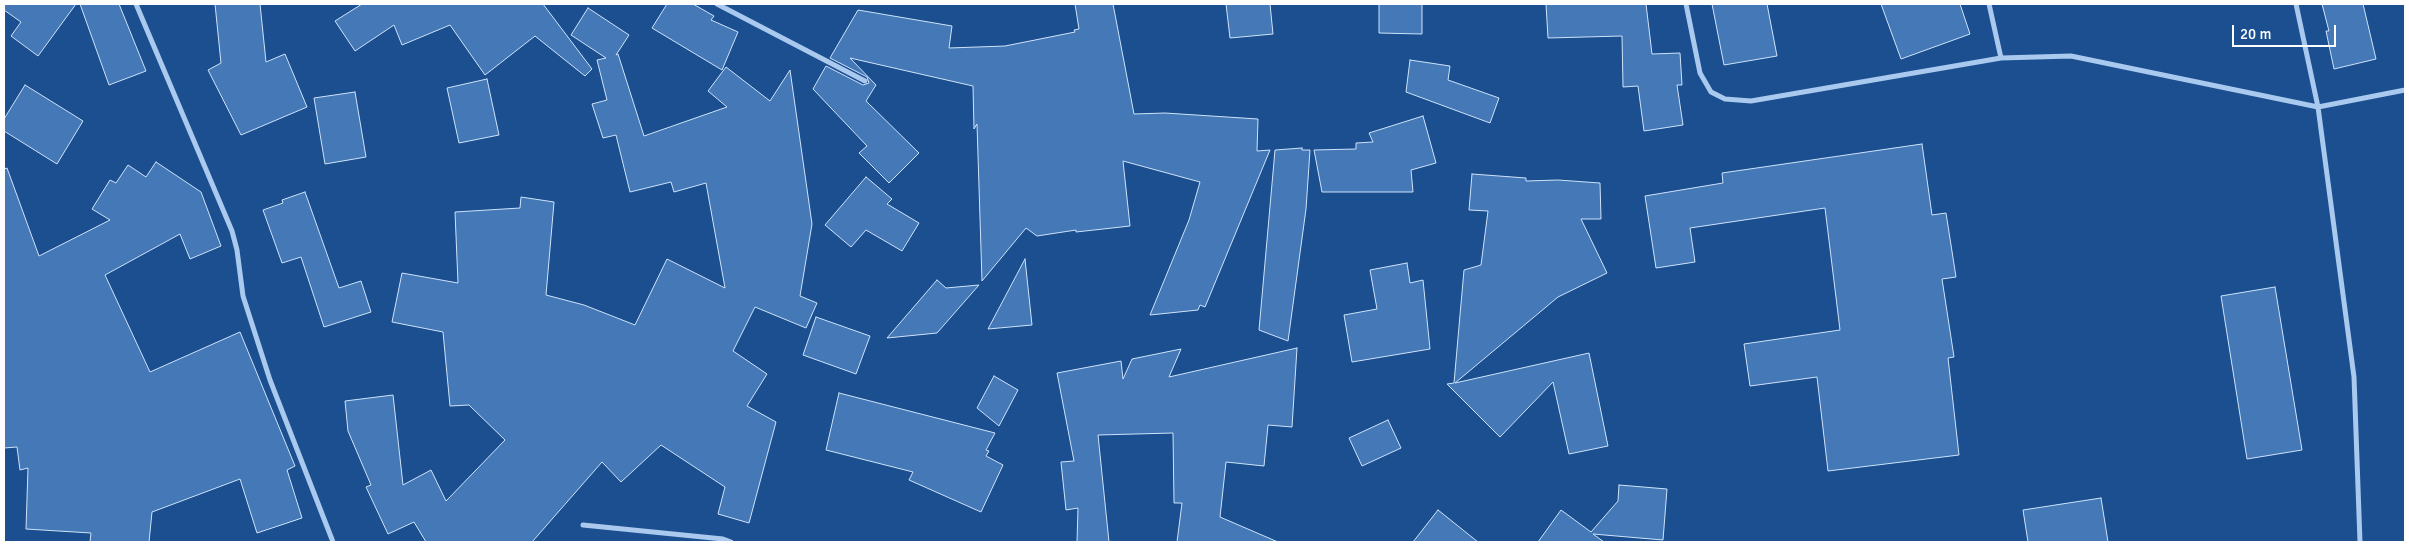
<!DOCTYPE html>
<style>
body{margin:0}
#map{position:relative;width:2409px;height:546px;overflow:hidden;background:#1b4f8f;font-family:Signika,sans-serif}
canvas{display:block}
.frame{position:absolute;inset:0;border:5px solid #fff;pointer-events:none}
.scale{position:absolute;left:2232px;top:25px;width:104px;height:22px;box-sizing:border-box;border:2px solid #fff;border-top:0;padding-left:6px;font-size:15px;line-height:18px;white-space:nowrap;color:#fff;-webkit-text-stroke:4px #1b4f8f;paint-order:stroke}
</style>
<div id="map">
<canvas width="2409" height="546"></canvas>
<div class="frame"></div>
<div class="scale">20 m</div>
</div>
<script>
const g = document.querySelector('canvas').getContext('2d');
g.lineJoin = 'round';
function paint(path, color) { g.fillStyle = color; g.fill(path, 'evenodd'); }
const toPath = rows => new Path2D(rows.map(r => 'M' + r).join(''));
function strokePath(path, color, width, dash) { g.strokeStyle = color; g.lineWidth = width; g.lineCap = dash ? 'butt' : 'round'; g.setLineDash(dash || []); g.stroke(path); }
const building = toPath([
 [4,4,76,4,38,56,11,36,21,22,4,10,4,4],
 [80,4,119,4,146,71,109,85,80,4],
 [215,4,260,4,266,62,285,54,307,107,241,135,208,70,221,63,215,4],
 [362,4,543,4,592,69,585,76,535,36,485,75,450,25,402,45,394,25,355,51,335,21,362,4],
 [667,4,693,4,714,16,711,20,738,32,722,70,652,28,667,4],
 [1075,4,1113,4,1134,114,1165,113,1258,119,1257,151,1270,150,1205,307,1200,305,1198,310,1150,315,1189,220,1200,182,1123,161,1130,226,1076,232,1076,230,1037,236,1026,228,982,281,977,124,974,129,973,86,850,58,876,85,866,101,919,153,889,183,859,153,867,146,813,89,826,66,863,85,869,83,867,77,830,58,858,10,952,26,949,48,1005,46,1075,32,1074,30,1079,29,1075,4],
 [1226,4,1270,4,1273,34,1230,38,1226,4],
 [1379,4,1422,4,1422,34,1379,33,1379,4],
 [1546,4,1646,4,1652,54,1680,53,1682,85,1677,85,1683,125,1644,131,1638,86,1623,87,1622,36,1548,38,1546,4],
 [1712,4,1767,4,1777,56,1724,65,1712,4],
 [1881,4,1960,4,1970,34,1901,59,1881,4],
 [2322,4,2363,4,2376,59,2334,69,2326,31,2329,31,2322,4],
 [588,8,629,35,616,55,618,54,644,136,727,107,708,91,726,67,770,101,790,70,812,224,800,296,817,303,806,328,755,307,733,351,767,374,747,406,776,422,749,523,718,514,725,487,661,445,621,482,602,462,532,542,426,542,414,522,388,534,366,487,371,485,348,431,345,401,393,395,403,485,431,470,446,501,505,440,469,405,450,406,443,332,392,322,402,273,458,283,455,212,520,208,521,197,554,202,546,295,584,305,635,325,667,259,725,288,706,183,674,192,671,182,630,192,616,135,603,138,592,104,607,100,597,60,606,58,571,35,588,8],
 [1410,60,1450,66,1448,80,1499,98,1490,123,1406,92,1410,60],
 [487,79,499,135,459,143,447,88,487,79],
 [25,85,83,121,57,164,4,131,4,119,25,85],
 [355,92,366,157,325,164,314,98,355,92],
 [1423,116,1436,163,1411,170,1413,192,1322,192,1314,150,1356,149,1356,143,1373,142,1369,133,1423,116],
 [1922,144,1932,215,1946,213,1956,277,1942,279,1954,357,1948,358,1959,455,1828,471,1817,377,1750,386,1744,344,1840,330,1825,208,1690,228,1695,262,1656,268,1645,196,1723,183,1722,173,1922,144],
 [1302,148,1302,150,1310,150,1306,209,1288,341,1259,330,1275,150,1302,148],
 [156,162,201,192,221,246,190,259,180,234,105,275,150,372,240,332,295,466,287,470,302,518,257,533,240,479,152,512,149,542,90,542,91,533,26,529,28,468,20,470,17,447,4,448,4,169,7,168,39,256,110,220,92,209,110,180,116,183,128,165,146,177,156,162],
 [1472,174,1526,178,1526,181,1558,180,1600,183,1601,219,1581,219,1607,273,1558,297,1455,383,1589,353,1608,446,1569,454,1553,382,1500,437,1447,384,1454,383,1464,270,1481,265,1488,211,1469,210,1472,174],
 [866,177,892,199,887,204,919,223,902,251,866,230,851,247,825,225,866,177],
 [305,192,339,288,361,281,371,312,324,327,301,257,282,263,263,210,283,203,282,200,305,192],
 [1025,259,1032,325,988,329,1025,259],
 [1407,263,1410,283,1423,280,1430,349,1352,362,1344,315,1377,309,1370,270,1407,263],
 [937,280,946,288,979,285,937,333,887,338,937,280],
 [2275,287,2302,450,2247,459,2221,296,2275,287],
 [816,317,870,336,856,374,803,355,816,317],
 [1297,348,1292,427,1268,425,1264,466,1226,462,1220,517,1278,542,1177,542,1182,503,1174,503,1173,433,1098,435,1109,542,1077,542,1078,508,1066,510,1061,462,1074,461,1057,373,1121,361,1123,379,1132,359,1181,349,1169,377,1297,348],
 [994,376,1018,390,999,426,977,408,994,376],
 [839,393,995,433,986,450,989,451,986,456,1003,465,981,512,909,480,913,472,826,450,839,393],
 [1388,420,1401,448,1362,466,1349,438,1388,420],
 [1619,485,1667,489,1663,540,1593,534,1604,542,1538,542,1561,510,1591,532,1618,501,1619,485],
 [2101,498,2108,542,2028,542,2023,510,2101,498],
 [1438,510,1478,542,1413,542,1438,510]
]);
paint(building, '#4478b7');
strokePath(building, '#cfe3fa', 1);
strokePath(toPath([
 [136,4,232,231,237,250,243,296,270,380,333,542],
 [717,4,865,81],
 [1686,4,1700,73,1711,92,1725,99,1751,101,2001,58,2071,56,2318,107,2405,90],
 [1989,4,2001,58],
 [2296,4,2318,107,2354,377,2360,542],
 [583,525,723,539,731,542]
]), '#a9c9ee', 5);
</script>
